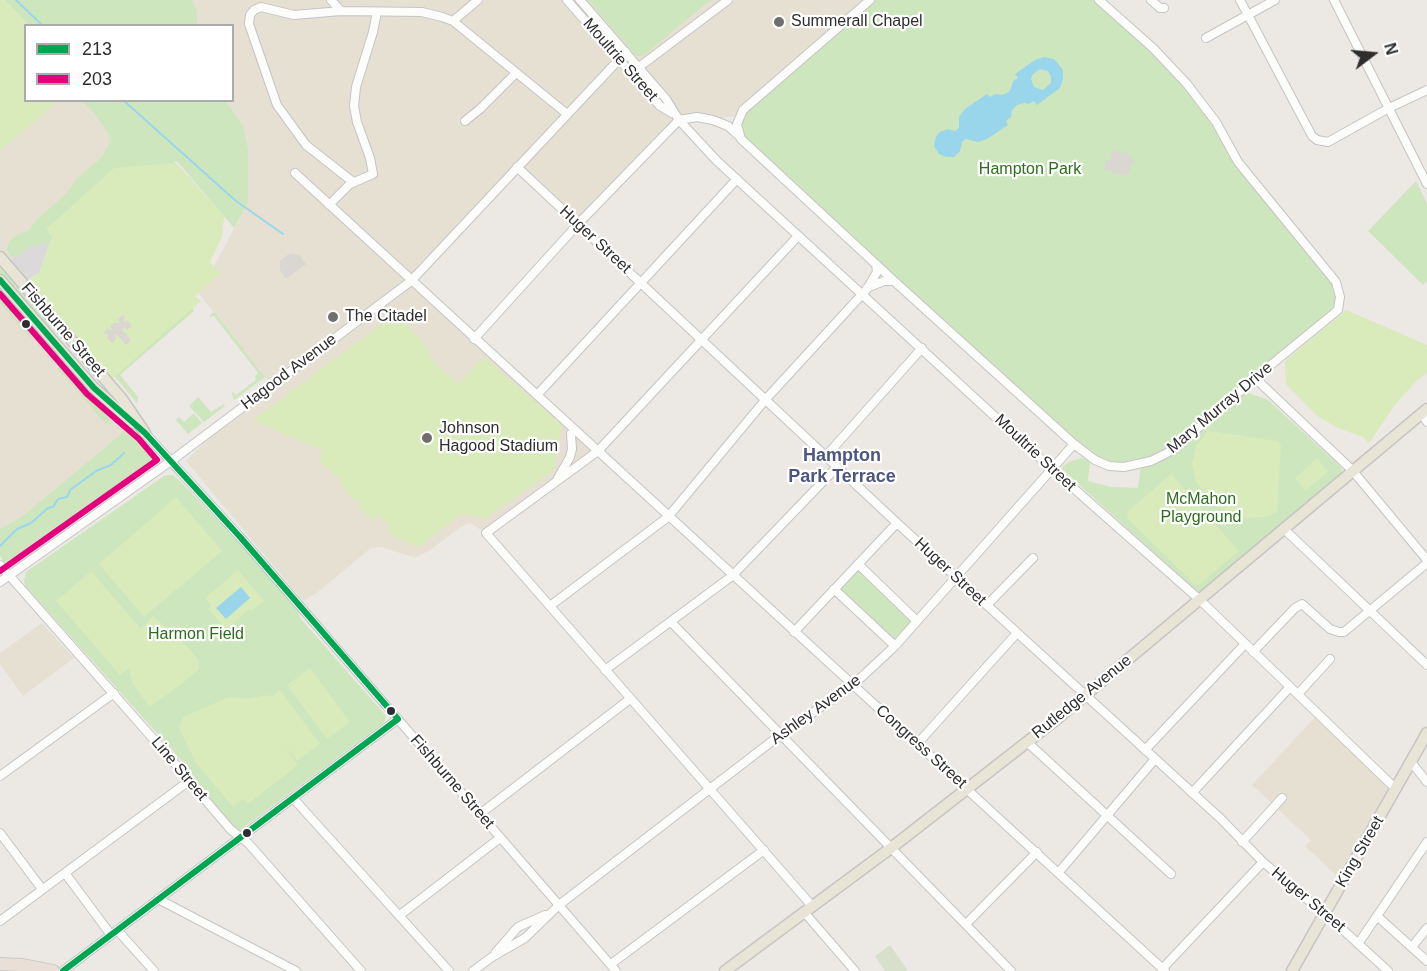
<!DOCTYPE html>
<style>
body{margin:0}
#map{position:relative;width:1427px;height:971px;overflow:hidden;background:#ece8e4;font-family:Arial,sans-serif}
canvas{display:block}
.legend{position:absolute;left:24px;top:24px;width:210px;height:78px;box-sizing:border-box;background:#fff;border:2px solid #ababab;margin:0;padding:8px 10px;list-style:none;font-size:18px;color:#2e2e2e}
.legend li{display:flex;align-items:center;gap:12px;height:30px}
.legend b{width:30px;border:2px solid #ababab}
.north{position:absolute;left:1343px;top:24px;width:60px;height:60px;-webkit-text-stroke:4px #fff;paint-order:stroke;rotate:74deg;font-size:16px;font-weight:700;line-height:24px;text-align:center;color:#2e2e2e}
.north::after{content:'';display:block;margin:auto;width:21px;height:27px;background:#2e2e2e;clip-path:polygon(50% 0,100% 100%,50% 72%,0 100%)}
</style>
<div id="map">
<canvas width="1427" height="971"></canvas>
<ul class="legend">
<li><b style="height:8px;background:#00a651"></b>213</li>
<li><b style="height:8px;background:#e5007d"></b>203</li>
</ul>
<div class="north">N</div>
</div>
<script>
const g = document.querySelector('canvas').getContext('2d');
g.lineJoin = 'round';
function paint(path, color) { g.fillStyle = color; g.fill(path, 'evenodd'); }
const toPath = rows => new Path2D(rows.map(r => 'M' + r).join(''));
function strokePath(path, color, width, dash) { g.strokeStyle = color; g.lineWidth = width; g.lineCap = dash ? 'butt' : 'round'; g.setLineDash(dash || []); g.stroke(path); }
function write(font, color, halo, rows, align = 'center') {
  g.font = font + ' Arial,sans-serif'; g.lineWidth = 4.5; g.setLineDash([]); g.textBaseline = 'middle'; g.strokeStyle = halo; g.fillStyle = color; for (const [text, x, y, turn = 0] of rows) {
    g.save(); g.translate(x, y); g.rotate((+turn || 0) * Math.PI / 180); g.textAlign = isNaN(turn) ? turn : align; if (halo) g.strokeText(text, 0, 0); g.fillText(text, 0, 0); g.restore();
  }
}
paint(toPath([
 [46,229,52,237,39,273,25,281,9,261]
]), '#dcd9db');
paint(toPath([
 [192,0,870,0,734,116,713,120,679,120,578,224,517,167,411,281,598,451,486,533,470,523,461,527,430,550,415,558,382,547,371,548,318,592,303,601,186,461,234,413,271,385,199,294,248,203,229,104,226,101,232,100,232,26,197,25,197,10],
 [58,100,95,101,138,147,9,261,0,251,0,151],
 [0,285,90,388,128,428,25,514,0,529],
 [42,623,74,658,23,696,0,664,0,653],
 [1317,715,1396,789,1343,882,1305,846,1311,840,1252,785]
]), '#e6e0d3');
paint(toPath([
 [5,0,192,0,197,10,197,25,28,25],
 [588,0,710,0,643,56,636,56],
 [876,0,1094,0,1148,48,1197,103,1332,283,1336,298,1333,308,1171,448,1149,460,1122,464,1098,458,1076,443,744,137,740,127,746,111],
 [76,101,226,101,243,126,248,149,248,203,234,228,177,161,174,162,193,181,75,222,49,243,29,247,18,256,11,257,7,250,9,242,17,235,29,230,37,219,67,193,76,179,102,157,109,144,110,136,96,115,85,104],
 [1416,181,1427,203,1427,281,1423,285,1368,231],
 [0,263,54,326,54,328,47,329,0,274],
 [0,293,34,332,30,338,0,303],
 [189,302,194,311,120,375,138,397,137,403,109,370],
 [212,313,215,313,265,377,234,400,231,391,236,395,256,380,255,377,258,373,214,316,209,317],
 [63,365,110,420,107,425,57,368],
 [1247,390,1249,393,1268,400,1340,466,1342,470,1340,475,1207,587,1197,592,1062,469,1063,466,1071,461,1082,458,1088,460,1090,463,1088,481,1111,487,1138,488,1140,470,1142,467,1163,459],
 [198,397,211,412,224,404,225,406,204,422,189,406],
 [194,413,202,423,188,434,176,420,179,417,184,422],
 [128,428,152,457,153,462,150,468,14,563,3,562,0,555,0,529,25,514],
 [169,475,173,475,183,484,250,554,295,605,301,619,386,716,384,723,239,831,195,783,190,770,25,586,24,581,26,572,164,476],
 [858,567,914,620,895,643,837,589]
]), '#cee6be');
paint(toPath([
 [890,945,908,971,885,971,875,956]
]), '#d8e0cc');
paint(toPath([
 [0,0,5,0,28,25,26,26,26,100,58,101,0,151],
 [176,163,224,216,222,237,210,262,220,274,195,296,201,301,111,380,25,281,39,273,52,237,46,229,114,168],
 [1346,310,1427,345,1427,373,1416,381,1395,405,1369,443,1363,437,1336,427,1317,416,1286,384,1285,361],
 [395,314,420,338,434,362,459,384,484,357,562,425,554,470,486,518,461,514,418,547,389,534,389,526,378,515,373,520,358,506,362,502,358,500,356,502,343,489,344,484,319,461,323,451,253,420],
 [1208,431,1277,441,1281,444,1277,512,1266,517,1246,518,1226,512,1210,502,1196,481,1192,464,1196,446],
 [1317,458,1328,472,1305,491,1295,478],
 [1171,474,1239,551,1199,585,1195,585,1128,519,1127,513,1129,510],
 [176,497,222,551,144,617,99,564],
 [238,570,264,601,251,611,249,609,229,627,227,626,225,628,208,609,211,605,205,598],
 [91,571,141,629,153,616,183,642,199,660,199,669,183,683,150,707,133,684,129,668,120,675,56,601],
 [310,668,350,722,327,739,287,685],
 [280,690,320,744,297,761,283,743,298,765,248,804,244,799,232,806,196,763,179,728,183,717,229,697,248,699,268,695,271,697]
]), '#d9eabb');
paint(toPath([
 [1113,150,1130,154,1129,157,1134,159,1127,176,1104,170,1106,160,1110,161],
 [290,253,299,255,306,264,286,279,280,270,280,261],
 [123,315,125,318,123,320,125,322,127,320,132,326,127,330,125,327,122,330,131,340,126,345,117,334,115,336,117,338,112,343,107,338,109,335,103,333,108,328,110,330,112,329,110,326,115,322,118,324,120,322,118,319]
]), '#dad6d2');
paint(toPath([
 [1044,57,1054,59,1063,70,1063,79,1060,88,1037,105,1034,101,1029,104,1024,103,1017,105,1012,110,1011,117,1006,121,1008,125,987,139,978,142,966,139,962,142,960,151,954,157,946,157,939,154,934,146,936,136,940,132,948,129,955,131,959,128,959,117,965,109,987,94,990,97,995,94,1002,95,1009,92,1012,86,1013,81,1018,78,1015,74,1035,60],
 [1040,69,1048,71,1051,77,1051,83,1043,90,1034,87,1031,79,1033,74],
 [241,587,250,598,226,619,216,608]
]), '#99d6ec');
strokePath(toPath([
 [16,0,43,26],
 [123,100,236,201,283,234],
 [0,546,17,529,31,523,48,508,53,507,58,499,67,497,70,490,96,471,111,465,124,453]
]), '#99d6ec', 2);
const minor = toPath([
 [331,0,341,11],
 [567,0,660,106,672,113],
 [580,0,666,99,679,120,717,161,1053,470,1200,600,1396,789],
 [870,0,743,110,737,124,741,139,894,281,1074,444,1095,460,1109,466,1124,467,1151,461,1173,450,1261,373,1338,310,1340,297,1336,282,1238,162,1216,122,1187,84,1153,48,1099,0],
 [1151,0,1160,8,1164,8],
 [1240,0,1312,136,1317,140,1328,142,1389,108,1427,90],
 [1334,0,1427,184],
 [453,21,478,0],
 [1206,38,1275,0],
 [639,67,728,0],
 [465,121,480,109,516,73],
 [517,167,897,523,1220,818,1263,862,1341,928,1388,971],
 [295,173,1165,971],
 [353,182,306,145,277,105,249,24,250,15,254,10,261,7,294,15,341,11,422,12,442,17,453,21,567,114],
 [329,205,350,184,373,174,370,158,357,122,354,106,356,87,373,32,377,12],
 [798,236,598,451,486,533,812,906],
 [867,288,884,281,894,281],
 [474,339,578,224,679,120,697,117,713,120,728,126,739,136],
 [1255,378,1352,470,1427,560],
 [537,395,737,179],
 [1422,414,1427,422],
 [145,433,241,538,616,971],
 [826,456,922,348],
 [558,478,570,457,572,449,571,434],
 [1284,529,1427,665],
 [858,564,917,621],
 [0,565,185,775,189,781,231,830,248,843,361,971],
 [0,582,171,461,411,281,626,52],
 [834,589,895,646],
 [987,605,1033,558],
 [550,606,668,517,766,399,867,289,877,272,876,264],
 [671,622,1011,971],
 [794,632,897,523],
 [1253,652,1295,608,1302,604,1330,629,1339,632,1344,632,1427,563],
 [605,670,732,576,837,467],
 [1298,694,1330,659],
 [1027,742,1171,874],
 [918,743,1017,633],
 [1145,750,1245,644],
 [1411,762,1427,782],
 [0,776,114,693],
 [1192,793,1290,687],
 [293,798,449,971],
 [480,814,630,699],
 [0,833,42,889],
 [1242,842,1282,798],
 [1059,872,1155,759],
 [65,873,111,935],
 [158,899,296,971],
 [804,912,855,971],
 [400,915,500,838],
 [1377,916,1427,961],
 [0,921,189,781],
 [966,924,1037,852],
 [117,930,154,971],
 [1358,944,1427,842],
 [1412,947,1427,928],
 [496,952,518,927,545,915],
 [611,964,764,850],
 [1162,969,1263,862],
 [63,971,398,719],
 [473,971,492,957,525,938,559,905,780,735,853,685,895,646,1074,444]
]);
const major = toPath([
 [0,257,122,399,145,433],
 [0,280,94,388,133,423],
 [725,971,891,848,1058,718,1427,409],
 [1292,971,1427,733]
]);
const highway = toPath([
 [0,964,22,965,53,971]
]);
strokePath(minor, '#c5c4c5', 10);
strokePath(major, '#c6c5c4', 13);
strokePath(highway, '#c6c5c4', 14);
strokePath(minor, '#fcfcfb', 8);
strokePath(major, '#e8e4d6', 10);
strokePath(highway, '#eadfd6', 12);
strokePath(toPath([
 [0,280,94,388,145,433,241,538,398,719],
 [63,971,398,719]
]), '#00a651', 6);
strokePath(toPath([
 [0,294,87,394,139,439,157,460,0,571]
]), '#e5007d', 6);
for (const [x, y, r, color] of [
 [779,22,6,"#706f6e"],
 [333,317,6,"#706f6e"],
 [26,324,5,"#2e2e2e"],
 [427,438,6,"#706f6e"],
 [391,711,5,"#2e2e2e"],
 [247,833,5,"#2e2e2e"]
]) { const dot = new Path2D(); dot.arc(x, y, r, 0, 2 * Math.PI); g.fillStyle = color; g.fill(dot); strokePath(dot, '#fff', 2); }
write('16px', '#2e2e2e', '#fff', [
 ["Summerall Chapel",791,22],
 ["The Citadel",345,317],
 ["Johnson",439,429],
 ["Hagood Stadium",439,447]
], 'left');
write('16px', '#2e2e2e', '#fff', [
 ["Moultrie Street",620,60,49],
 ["Huger Street",595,240,43],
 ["Fishburne Street",63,330,49],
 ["Hagood Avenue",289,372,-37],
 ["Mary Murray Drive",1220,408,-40],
 ["Moultrie Street",1035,453,43],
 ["Huger Street",950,572,43],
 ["Rutledge Avenue",1082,697,-39],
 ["Ashley Avenue",816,710,-36],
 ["Congress Street",921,747,42],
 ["Line Street",179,769,50],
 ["Fishburne Street",452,782,49],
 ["King Street",1360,852,-60],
 ["Huger Street",1308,900,40]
]);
write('16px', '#2c6e1b', '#fff', [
 ["Hampton Park",1030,170],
 ["McMahon",1201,500],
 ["Playground",1201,518],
 ["Harmon Field",196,635]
]);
write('bold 18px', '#4d5680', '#fff', [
 ["Hampton",842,456],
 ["Park Terrace",842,477]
]);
</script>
